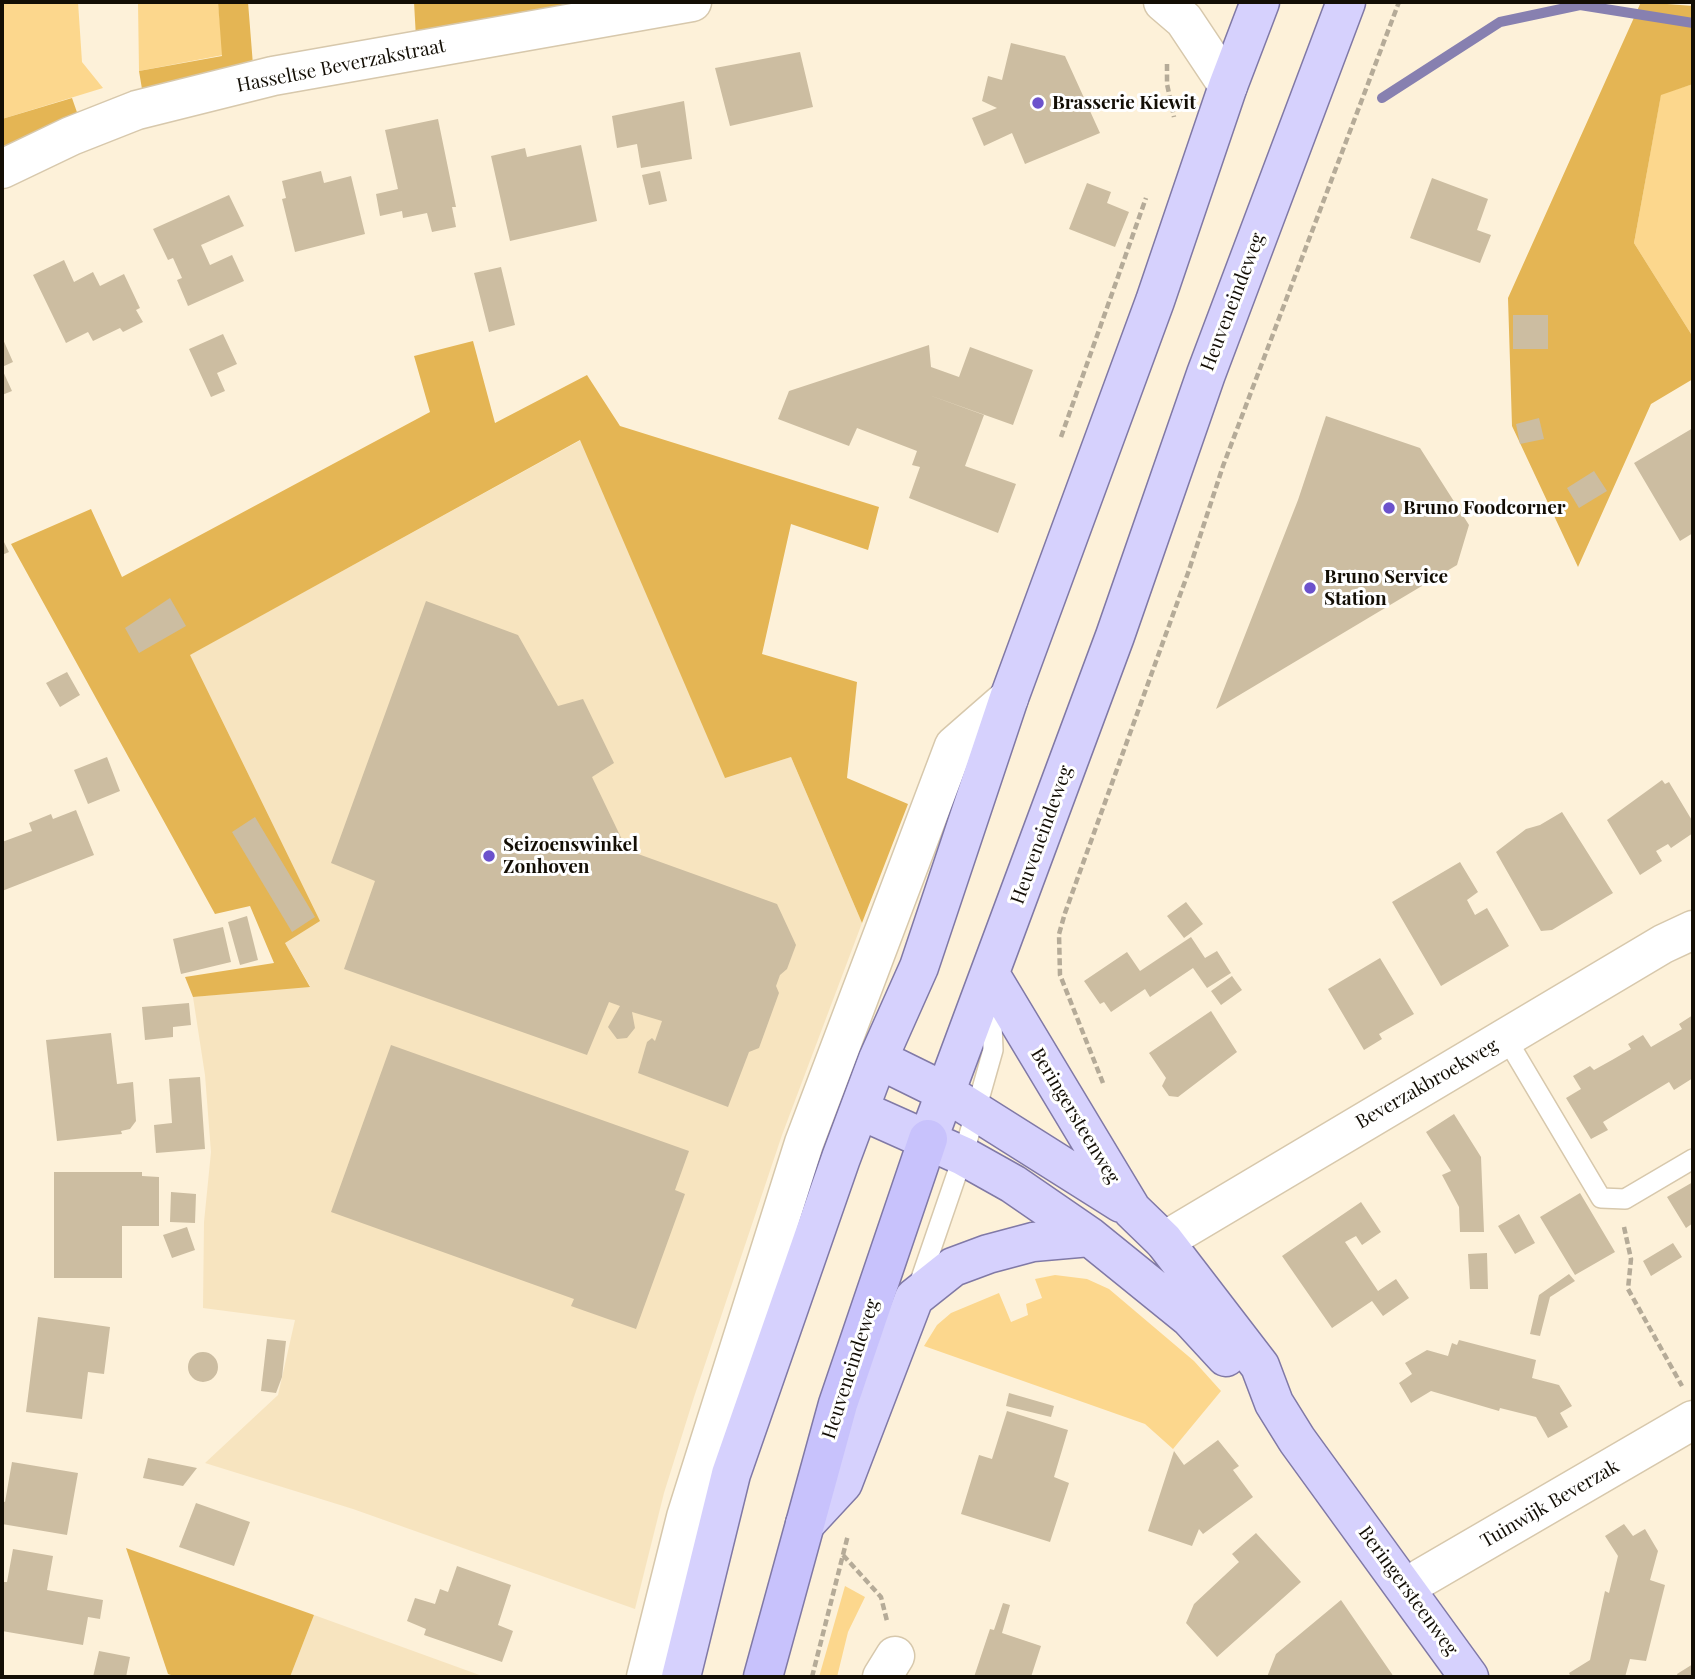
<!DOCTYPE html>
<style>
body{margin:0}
#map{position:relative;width:1695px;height:1679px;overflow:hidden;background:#fdf1d9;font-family:"Playfair Display",serif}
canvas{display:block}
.frame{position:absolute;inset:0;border:4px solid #130e05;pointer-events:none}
</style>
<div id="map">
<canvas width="1695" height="1679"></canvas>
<div class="frame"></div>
</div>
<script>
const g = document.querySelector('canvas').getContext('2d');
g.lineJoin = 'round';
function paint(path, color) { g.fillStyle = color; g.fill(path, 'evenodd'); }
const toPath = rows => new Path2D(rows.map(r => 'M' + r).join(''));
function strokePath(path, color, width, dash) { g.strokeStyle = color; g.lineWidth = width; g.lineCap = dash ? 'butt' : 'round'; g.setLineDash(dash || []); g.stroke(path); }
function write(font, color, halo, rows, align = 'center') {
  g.font = font + ' "Playfair Display",serif'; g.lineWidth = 6; g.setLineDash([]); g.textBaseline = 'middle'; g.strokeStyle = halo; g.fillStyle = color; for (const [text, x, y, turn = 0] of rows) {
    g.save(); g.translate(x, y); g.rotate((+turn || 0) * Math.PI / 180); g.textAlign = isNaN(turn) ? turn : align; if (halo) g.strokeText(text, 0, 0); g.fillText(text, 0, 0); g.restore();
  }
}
paint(toPath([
 [581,440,725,777,791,757,862,923,782,1135,694,1397,664,1493,635,1609,353,1509,205,1463,278,1395,295,1320,203,1308,204,1222,211,1152,205,1075,193,997,310,986,285,943,189,655],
 [314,1615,485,1677,290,1677]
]), '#f7e4bf');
paint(toPath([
 [2,2,78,2,82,62,103,88,2,119],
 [138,2,218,2,223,55,139,71],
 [1693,84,1693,337,1634,243,1661,94],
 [1055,1275,1087,1279,1109,1289,1194,1361,1221,1391,1173,1449,1145,1424,924,1346,937,1325,951,1313,999,1293,1011,1322,1028,1315,1026,1304,1042,1298,1035,1279],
 [845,1586,865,1597,848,1632,837,1677,819,1677]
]), '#fcd78d');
paint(toPath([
 [218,2,248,2,253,65,142,89,139,71,222,56],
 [414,2,608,2,416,38],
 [1641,2,1693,6,1693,84,1661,95,1634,243,1693,337,1693,379,1651,404,1578,567,1512,426,1508,298],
 [72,98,79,118,2,151,2,119],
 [473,341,495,423,587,375,620,426,879,507,868,550,791,524,762,654,857,682,847,778,908,804,862,923,791,757,725,778,580,440,190,655,320,921,285,943,310,987,193,997,185,977,274,963,250,906,215,914,11,544,91,509,122,577,430,412,414,356],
 [126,1548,314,1615,290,1677,177,1677,168,1674]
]), '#e4b554');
strokePath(toPath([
 [1382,98,1500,22,1580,5,1693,23]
]), '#8780b0', 10);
paint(toPath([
 [1011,43,1065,56,1100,133,1025,164,1012,133,984,146,972,118,997,108,982,101,988,76,1002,80],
 [800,52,813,107,730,126,715,68],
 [684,101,692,159,641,168,637,144,617,148,612,116],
 [438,119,456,207,452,207,456,227,432,232,427,213,403,218,402,211,380,216,376,194,398,189,385,130],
 [581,145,597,221,510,241,491,156,525,148,527,157],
 [321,171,324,183,351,176,365,234,295,252,282,199,286,198,282,181],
 [660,171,667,201,649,205,642,175],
 [1432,178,1488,199,1477,230,1491,235,1480,263,1410,238],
 [1087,183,1111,192,1107,203,1129,212,1115,247,1069,229],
 [229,195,244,226,201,245,210,265,232,255,244,281,188,306,177,280,182,278,173,258,168,260,153,229],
 [64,260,74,282,93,272,100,286,124,274,140,308,136,310,143,322,123,332,120,328,93,341,88,332,66,343,33,275],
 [501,267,515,325,489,332,474,273],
 [1513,315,1548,315,1548,349,1513,349],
 [223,334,237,364,217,373,225,391,211,397,189,349],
 [2,337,13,362,2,367],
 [929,345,931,367,959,377,970,347,1033,370,1013,425,926,394,984,415,965,466,1016,484,998,533,909,498,920,467,912,465,917,451,857,428,849,446,778,419,789,391],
 [2,369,12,391,2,395],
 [1326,416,1420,448,1469,525,1457,565,1216,709,1298,500],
 [1539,418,1544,439,1520,444,1516,424],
 [1693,428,1693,533,1680,541,1634,463],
 [1594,471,1607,491,1579,508,1567,488],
 [2,538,9,552,2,555],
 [170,598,186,626,139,653,125,628],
 [426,601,518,635,558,706,583,699,614,763,592,777,627,850,777,904,796,945,787,969,780,975,776,986,779,993,759,1048,749,1052,728,1107,638,1073,647,1042,652,1038,655,1041,662,1021,632,1012,635,1028,627,1038,617,1039,608,1027,620,1006,609,1002,587,1055,344,969,375,881,331,863],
 [67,672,80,695,60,707,46,683],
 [107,757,120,791,88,804,74,770],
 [1662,780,1665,784,1669,782,1693,822,1693,833,1671,848,1668,844,1656,851,1662,861,1640,875,1607,820],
 [76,810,94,855,2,891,2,842,32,831,29,823,51,814,53,819],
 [1562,812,1613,893,1552,930,1541,931,1496,852,1526,829,1540,825],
 [255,817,315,917,292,932,232,832],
 [1460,862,1478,892,1467,900,1475,915,1487,908,1509,946,1441,986,1392,902],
 [1186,902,1203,924,1184,938,1167,916],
 [247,916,258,960,240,965,228,922],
 [223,927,231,962,181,974,173,939],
 [1191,937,1205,958,1217,951,1231,973,1207,988,1193,968,1150,997,1145,989,1111,1012,1104,1002,1100,1004,1084,981,1127,952,1140,971],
 [1380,958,1414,1014,1379,1034,1382,1039,1364,1050,1328,989],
 [1232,976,1242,990,1221,1005,1211,991],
 [189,1003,191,1025,173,1027,173,1037,145,1040,142,1007],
 [1211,1011,1237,1052,1178,1097,1169,1096,1162,1086,1166,1078,1149,1053],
 [1693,1015,1693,1078,1674,1090,1669,1082,1603,1122,1608,1130,1591,1139,1566,1098,1581,1089,1573,1076,1590,1066,1594,1070,1612,1060,1631,1049,1628,1044,1643,1035,1651,1047,1682,1029,1679,1024],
 [111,1033,117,1084,133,1082,136,1121,130,1129,121,1131,122,1134,57,1141,46,1040],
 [391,1045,689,1151,675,1190,685,1194,636,1329,571,1306,574,1299,331,1212],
 [200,1077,205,1149,156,1153,154,1125,172,1123,169,1079],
 [1454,1114,1481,1157,1484,1232,1460,1232,1459,1207,1442,1175,1451,1171,1426,1132],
 [54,1172,142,1172,142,1176,159,1177,159,1226,122,1226,122,1278,54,1278],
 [1693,1182,1693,1223,1686,1228,1667,1197],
 [171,1192,196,1194,195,1223,170,1222],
 [1580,1193,1615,1252,1575,1275,1540,1217],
 [1361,1202,1381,1232,1362,1245,1356,1236,1345,1242,1378,1291,1396,1279,1409,1298,1383,1316,1372,1301,1332,1328,1282,1256],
 [1519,1214,1535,1243,1515,1254,1498,1226],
 [187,1227,195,1250,172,1258,163,1235],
 [1673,1243,1682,1257,1651,1276,1643,1261],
 [1487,1253,1488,1289,1470,1289,1468,1254],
 [1569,1274,1575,1281,1550,1297,1540,1336,1530,1334,1539,1295],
 [38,1317,110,1327,104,1374,88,1372,82,1419,26,1412],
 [267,1339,286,1341,282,1377,276,1393,261,1391],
 [1459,1340,1536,1360,1532,1378,1559,1385,1572,1406,1560,1413,1568,1427,1548,1438,1536,1417,1500,1408,1499,1411,1431,1391,1411,1403,1399,1383,1412,1374,1405,1363,1427,1350,1448,1356,1452,1343,1457,1345],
 '188 1367a15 15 0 1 1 30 0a15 15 0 1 1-30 0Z',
 [1009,1393,1054,1406,1051,1417,1006,1406],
 [1007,1411,1068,1430,1054,1477,1069,1483,1050,1542,961,1514,979,1455,992,1459],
 [1218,1440,1239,1466,1233,1470,1253,1497,1203,1534,1199,1529,1192,1546,1148,1531,1174,1451,1184,1465],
 [148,1458,197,1468,183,1486,143,1478],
 [12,1462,78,1473,67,1535,2,1524,2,1501,5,1502],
 [196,1503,250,1522,234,1566,179,1547],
 [1624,1524,1633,1536,1645,1529,1658,1551,1650,1580,1665,1585,1646,1661,1630,1659,1625,1677,1571,1677,1569,1673,1590,1660,1605,1591,1609,1593,1618,1556,1605,1536],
 [1256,1533,1301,1582,1217,1657,1186,1623,1194,1604,1239,1562,1232,1554],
 [13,1549,53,1556,47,1590,103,1600,100,1619,88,1617,83,1645,2,1631,2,1582,7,1582],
 [457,1566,511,1585,498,1625,513,1631,502,1662,424,1635,426,1629,407,1621,415,1598,435,1604,440,1589,448,1592],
 [1341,1600,1394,1677,1267,1677,1276,1654],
 [1003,1603,1010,1605,1002,1633,1041,1646,1031,1677,974,1677,990,1629,994,1630],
 [99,1651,130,1657,126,1677,93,1677],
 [1693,1664,1693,1677,1678,1677,1677,1674]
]), '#ccbda1');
const service = toPath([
 [1506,1038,1601,1198,1625,1199,1693,1159],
 [918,1287,963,1156,993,1050,991,996]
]);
const minor = toPath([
 [1163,2,1184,20,1228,86],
 [2,169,71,136,137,110,273,76,692,2],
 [1164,1241,1663,944,1693,930],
 [1406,1587,1693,1420],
 [646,1677,686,1517,804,1143,954,746,1009,698],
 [882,1677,895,1656]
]);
const primary = toPath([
 [990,974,1132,1210,1164,1241,1260,1366,1274,1403,1297,1440,1469,1677],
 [878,1059,945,1092,1121,1203],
 [860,1110,963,1156,1013,1184,1090,1237,1190,1318,1226,1357],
 [928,1139,1115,636,1206,374,1346,2],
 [805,1524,843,1483,914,1298,953,1267,988,1254,1033,1242,1090,1237],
 [681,1677,731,1474,841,1158,878,1059,919,967,1009,698,1155,301,1228,86,1260,2]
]);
const trunk = toPath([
 [763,1677,838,1404,928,1139]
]);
strokePath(service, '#d7c8ac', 22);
strokePath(minor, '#d7c8ac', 41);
strokePath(primary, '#8079a6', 41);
strokePath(trunk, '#8079a6', 41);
strokePath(toPath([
 [1167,64,1167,84,1174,117],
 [1061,437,1146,198],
 [1103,1083,1060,975,1059,934,1065,913,1188,573,1223,466,1399,2],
 [1624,1227,1631,1259,1628,1289,1682,1386],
 [843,1555,881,1597,887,1621],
 [812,1677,848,1535]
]), '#b5ab98', 4.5, [7, 3.5]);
strokePath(service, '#fff', 19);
strokePath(minor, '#fff', 38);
strokePath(primary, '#d6d1fd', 38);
strokePath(trunk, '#c8c2fc', 38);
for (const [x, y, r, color] of [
 [1038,103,7,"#6c52cc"],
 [1389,508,7,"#6c52cc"],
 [1310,588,7,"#6c52cc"],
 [489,856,7,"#6c52cc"]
]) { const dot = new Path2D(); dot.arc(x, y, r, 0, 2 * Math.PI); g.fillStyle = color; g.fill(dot); strokePath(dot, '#fff', 2.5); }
write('19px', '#130e05', '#fff', [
 ["Hasseltse Beverzakstraat",341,66,-11],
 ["Heuveneindeweg",1233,302,-69],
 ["Heuveneindeweg",1042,835,-70],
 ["Beverzakbroekweg",1427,1084,-30],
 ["Beringersteenweg",1075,1116,59],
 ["Heuveneindeweg",851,1369,-72],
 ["Tuinwijk Beverzak",1550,1504,-30],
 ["Beringersteenweg",1408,1591,54]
]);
write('bold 19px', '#130e05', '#fff', [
 ["Brasserie Kiewit",1052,103],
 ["Bruno Foodcorner",1403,508],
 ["Bruno Service",1324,577],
 ["Station",1324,599],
 ["Seizoenswinkel",503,845],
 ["Zonhoven",503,867]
], 'left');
</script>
